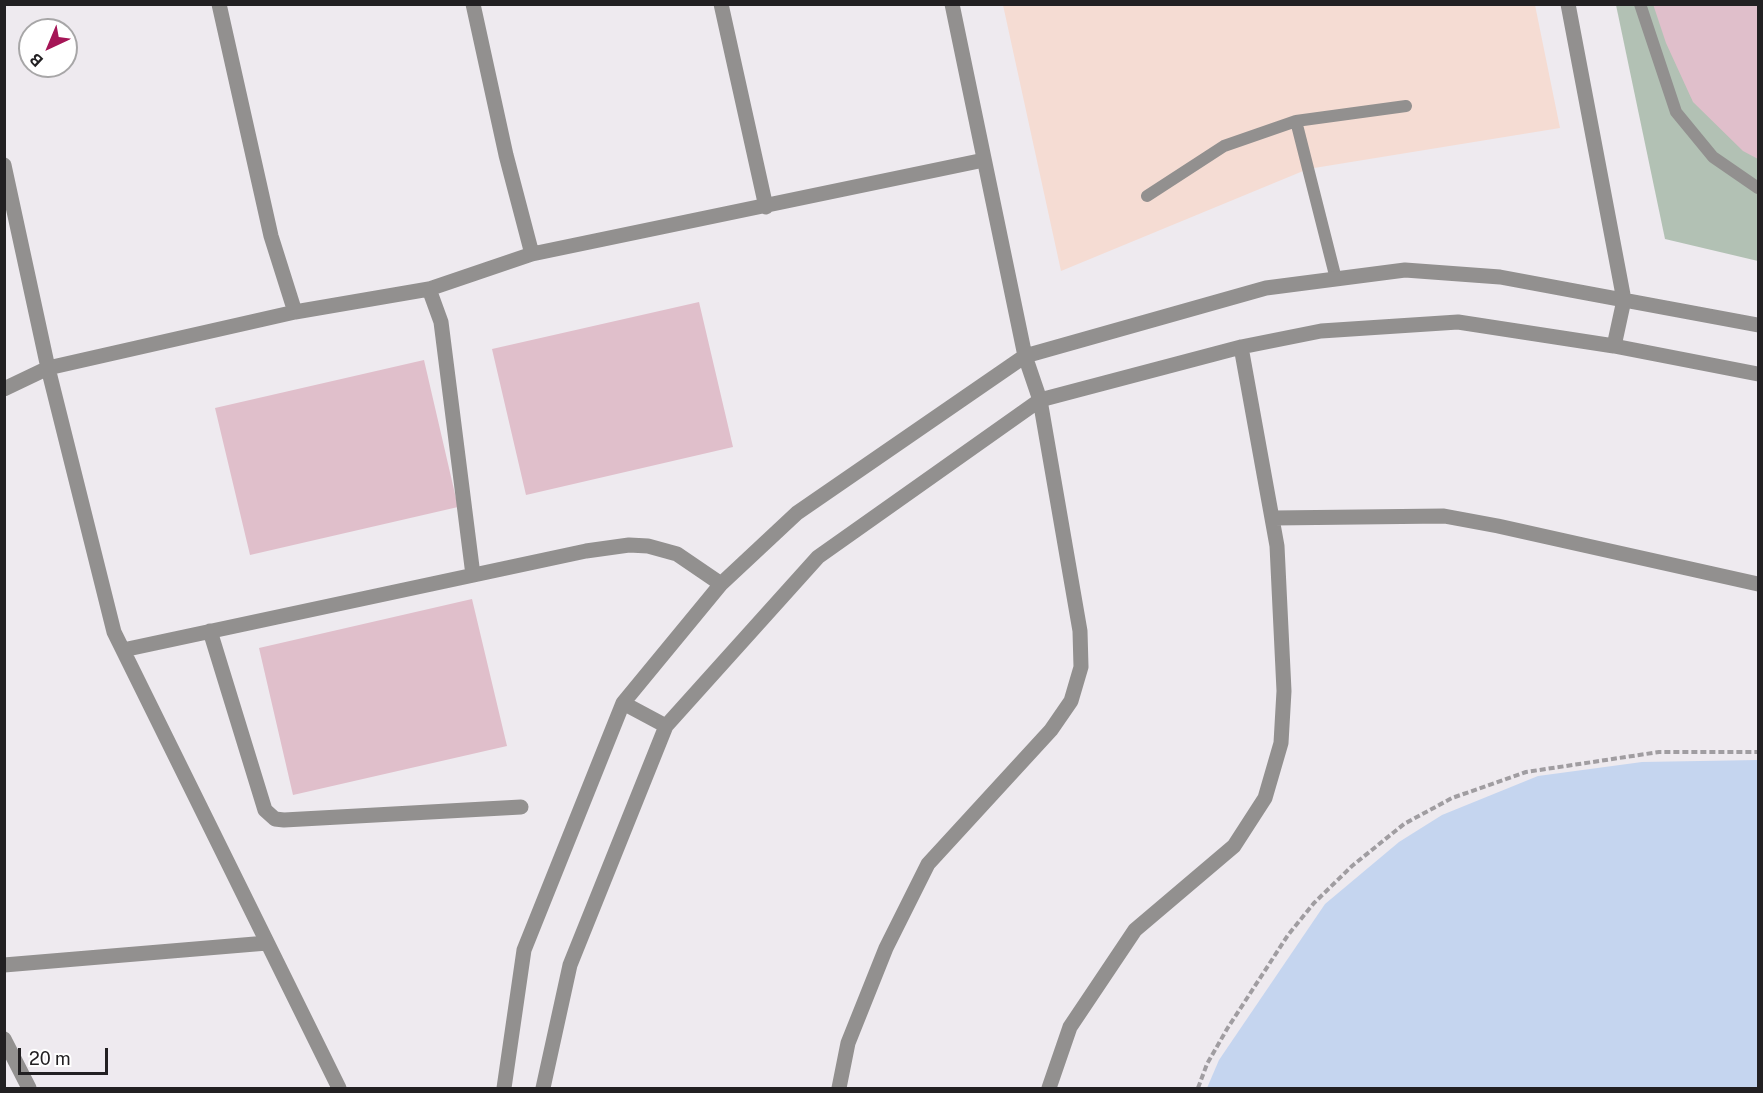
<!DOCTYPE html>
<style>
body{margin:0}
#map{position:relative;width:1763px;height:1093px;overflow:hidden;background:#eeeaef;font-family:"Public Sans",sans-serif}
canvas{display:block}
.frame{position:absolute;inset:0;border:6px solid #222022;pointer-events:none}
.north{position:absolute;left:18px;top:18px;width:60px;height:60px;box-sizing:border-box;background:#fff;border:2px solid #a7a6a7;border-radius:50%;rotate:224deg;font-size:16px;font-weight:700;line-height:24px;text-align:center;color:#222022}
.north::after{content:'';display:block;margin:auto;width:21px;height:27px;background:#a51556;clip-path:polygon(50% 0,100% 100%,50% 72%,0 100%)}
.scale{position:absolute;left:18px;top:1048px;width:90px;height:27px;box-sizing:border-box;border:3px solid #222022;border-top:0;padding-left:8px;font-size:18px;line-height:21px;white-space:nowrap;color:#222022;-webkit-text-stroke:4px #fff;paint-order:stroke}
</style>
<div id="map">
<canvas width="1763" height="1093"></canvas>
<div class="frame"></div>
<div class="north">B</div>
<div class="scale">20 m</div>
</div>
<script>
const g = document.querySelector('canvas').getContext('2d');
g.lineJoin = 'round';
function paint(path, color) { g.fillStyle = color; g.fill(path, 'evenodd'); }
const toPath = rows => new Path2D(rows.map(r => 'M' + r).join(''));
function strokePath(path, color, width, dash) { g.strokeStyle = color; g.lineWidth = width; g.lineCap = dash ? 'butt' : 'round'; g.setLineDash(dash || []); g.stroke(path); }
paint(toPath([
 [1003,5,1535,5,1560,128,1308,169,1061,271]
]), '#f5dcd3');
paint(toPath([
 [1616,5,1758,5,1758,261,1665,239]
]), '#b2c1b4');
paint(toPath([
 [1758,760,1758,1088,1207,1088,1219,1060,1325,904,1399,842,1442,815,1538,776,1642,762]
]), '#c5d5ef');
paint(toPath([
 [1653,4,1758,4,1758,159,1743,151,1693,102,1666,43],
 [699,302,733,447,526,495,492,349],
 [424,360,458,507,250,555,215,408],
 [472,599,507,746,293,795,259,648]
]), '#e0bfcb');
strokePath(toPath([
 [1198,1088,1207,1064,1227,1029,1288,935,1314,903,1352,866,1404,824,1452,798,1526,772,1659,752,1758,752]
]), '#a09da1', 4, [6, 3]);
strokePath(toPath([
 [1640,4,1676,112,1713,157,1758,188],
 [1296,121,1406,106],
 [1147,196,1224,146,1296,121,1336,279]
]), '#92908f', 12);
strokePath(toPath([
 [219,4,271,236,295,312],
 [473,4,506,155,532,254],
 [721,4,766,207],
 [1568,4,1624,300,1614,346],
 [4,165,48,368,114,632,339,1088],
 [429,289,441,322,473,575],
 [4,389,48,368,295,312,429,289,532,254,984,160],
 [1274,518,1444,516,1498,526,1758,584],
 [210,631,265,810,275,819,284,820,521,807],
 [123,650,586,551,629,545,648,546,677,554,721,584],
 [623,703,666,726],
 [4,965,267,943],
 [4,1039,29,1088],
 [504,1088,524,950,623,703,721,584,797,513,1025,356,1266,288,1405,270,1500,277,1758,325],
 [543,1088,570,965,666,726,818,557,1040,400,1241,347,1321,331,1458,322,1614,346,1758,374],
 [839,1088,848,1043,886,948,928,864,1051,730,1071,701,1081,667,1080,631,1040,400,1025,356,952,4],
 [1049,1088,1070,1027,1135,930,1234,846,1265,798,1281,743,1284,691,1277,546,1241,347]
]), '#92908f', 15);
</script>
